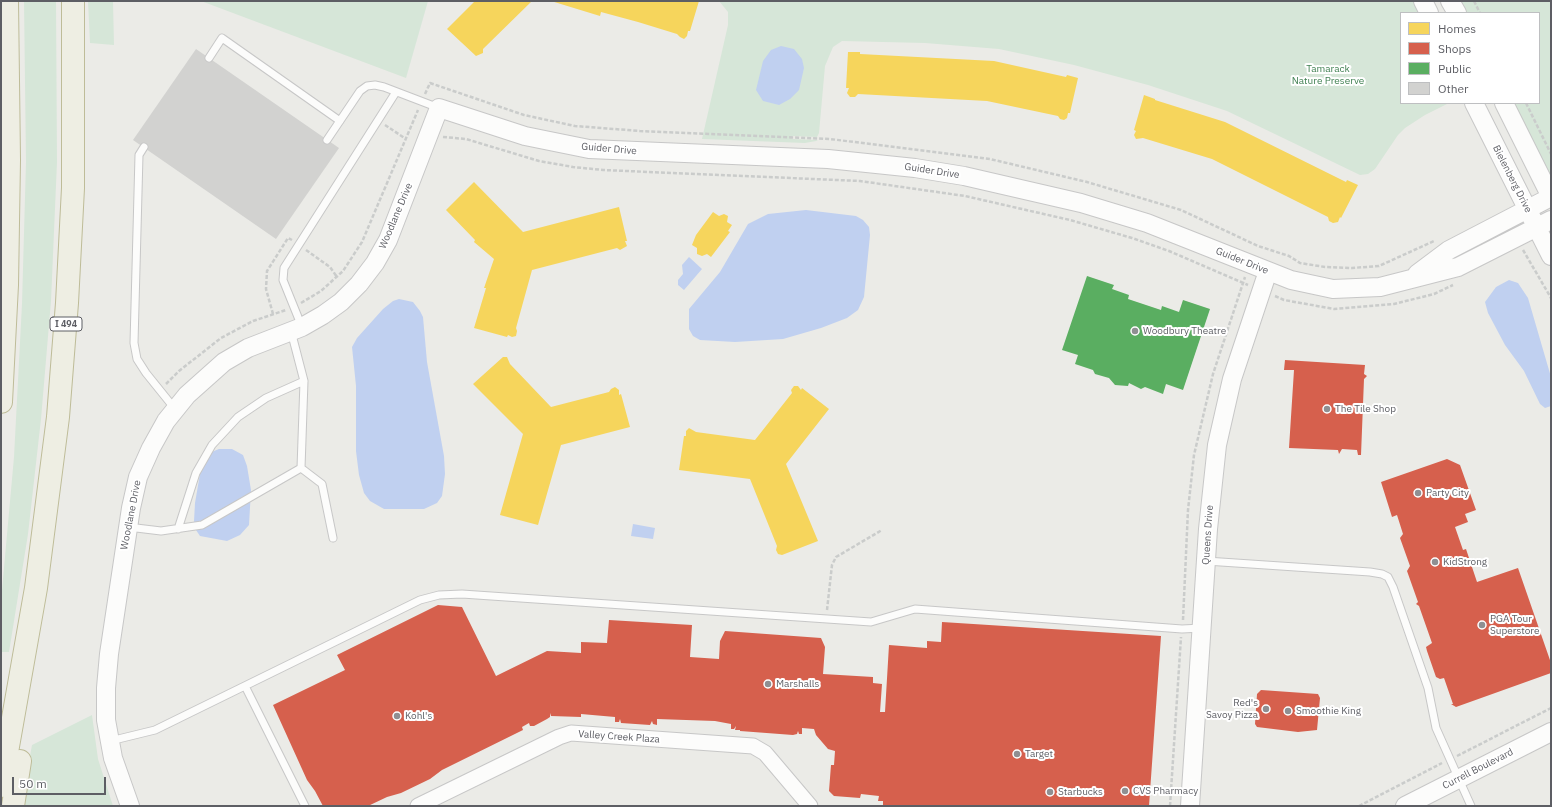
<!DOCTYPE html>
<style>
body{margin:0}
#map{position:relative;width:1552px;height:807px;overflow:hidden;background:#ebebe7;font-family:"IBM Plex Sans",sans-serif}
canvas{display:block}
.frame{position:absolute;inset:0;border:2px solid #5d5e64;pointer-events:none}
.legend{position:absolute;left:1400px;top:12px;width:140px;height:92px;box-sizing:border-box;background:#fff;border:1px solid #bebfc1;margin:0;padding:5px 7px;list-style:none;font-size:12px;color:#5d5e64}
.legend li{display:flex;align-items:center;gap:8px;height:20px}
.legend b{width:20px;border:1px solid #bebfc1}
.scale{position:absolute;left:12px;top:777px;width:94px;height:18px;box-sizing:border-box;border:2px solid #5d5e64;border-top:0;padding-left:5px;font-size:12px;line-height:14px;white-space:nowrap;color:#5d5e64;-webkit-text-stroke:3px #fff;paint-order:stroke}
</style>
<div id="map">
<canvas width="1552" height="807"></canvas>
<div class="frame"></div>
<ul class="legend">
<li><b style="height:11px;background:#f6d55c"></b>Homes</li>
<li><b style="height:11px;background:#d6604d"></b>Shops</li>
<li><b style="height:11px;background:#5aae61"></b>Public</li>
<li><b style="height:11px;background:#d2d2d0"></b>Other</li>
</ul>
<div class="scale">50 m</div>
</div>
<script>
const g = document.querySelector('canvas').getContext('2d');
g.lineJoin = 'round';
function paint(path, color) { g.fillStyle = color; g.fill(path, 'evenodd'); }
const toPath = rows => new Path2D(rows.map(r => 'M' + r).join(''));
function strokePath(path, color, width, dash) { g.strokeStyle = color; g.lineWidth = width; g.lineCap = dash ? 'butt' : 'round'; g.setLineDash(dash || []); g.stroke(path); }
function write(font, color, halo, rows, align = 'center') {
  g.font = font + ' "IBM Plex Sans",sans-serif'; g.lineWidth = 4; g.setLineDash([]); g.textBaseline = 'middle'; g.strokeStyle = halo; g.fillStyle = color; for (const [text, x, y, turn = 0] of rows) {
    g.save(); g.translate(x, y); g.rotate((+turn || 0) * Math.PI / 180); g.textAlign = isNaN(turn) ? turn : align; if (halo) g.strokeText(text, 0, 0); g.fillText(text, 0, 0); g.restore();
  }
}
paint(toPath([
 [24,1,56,1,57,162,51,301,41,419,28,534,9,652,1,652,1,601,14,457,22,304,26,162],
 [88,1,113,1,114,45,90,43],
 [201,1,428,1,406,78],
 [719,1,1414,1,1419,13,1401,13,1401,103,1449,103,1425,115,1405,128,1398,135,1375,169,1368,174,1360,175,1227,111,1148,85,1074,65,999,49,925,43,842,41,833,47,825,66,819,133,817,137,792,136,792,139,818,140,816,141,805,143,702,139,728,25,728,12],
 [1460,1,1551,1,1551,178,1514,103,1539,103,1539,13,1466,13],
 [92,715,98,759,113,806,21,806,32,745]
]), '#d6e6d8');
paint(toPath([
 [781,46,794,49,802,59,804,68,799,90,790,99,779,105,763,101,756,90,763,61,771,50],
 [806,210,856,216,863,220,869,227,870,235,864,297,858,310,847,318,821,328,783,339,735,342,700,340,693,336,689,329,689,309,720,272,748,224,768,214],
 [689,257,702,269,684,290,678,285,678,280,683,274,682,265],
 [1509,280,1518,283,1528,298,1551,377,1551,406,1545,408,1540,404,1524,371,1505,345,1488,313,1485,302,1496,287],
 [399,299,413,302,420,311,423,317,427,362,444,456,445,474,442,496,437,503,424,509,384,509,370,501,364,493,359,475,356,451,356,386,352,347,357,338,383,309,393,301],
 [219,449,232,449,243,455,247,466,251,490,249,525,240,535,227,541,200,536,196,530,194,521,195,503,202,462,209,453],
 [633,524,655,528,653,539,631,536]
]), '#c0d0f0');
paint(toPath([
 [475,1,532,1,483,49,483,53,476,56,447,29],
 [551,1,699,1,690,31,688,31,687,36,684,39,680,37,677,34,638,22,601,12,600,16],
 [848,52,860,52,860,54,994,61,1066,77,1067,75,1078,78,1070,113,1068,113,1067,118,1064,120,1060,119,1058,116,987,101,858,94,855,97,850,97,847,93,849,88,846,88],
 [1144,95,1155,99,1155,100,1225,122,1346,182,1347,180,1358,185,1341,218,1340,217,1338,222,1333,223,1329,221,1328,217,1212,159,1143,138,1136,139,1134,135,1136,131,1134,130],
 [474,182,523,232,619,207,627,241,625,241,627,246,620,250,617,248,532,270,516,328,517,331,516,336,512,337,508,335,507,337,474,328,486,288,484,288,494,259,474,242,475,240,446,210],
 [713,212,719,216,724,214,728,216,727,222,732,225,728,231,730,232,711,257,707,254,702,256,697,254,697,248,692,245,696,235],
 [503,357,507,357,510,364,551,407,609,392,611,389,615,387,619,390,619,395,621,394,630,427,561,445,538,525,500,515,523,434,473,384],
 [794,386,798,386,801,390,802,388,829,409,786,464,818,541,782,555,778,554,776,550,777,546,750,479,679,470,684,436,686,436,686,431,689,428,696,432,755,440,792,393,791,390]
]), '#f6d55c');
paint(toPath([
 [1285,360,1365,365,1364,374,1367,376,1364,379,1361,455,1358,455,1357,450,1342,449,1339,454,1338,450,1289,448,1294,370,1284,370],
 [1447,459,1460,465,1476,510,1465,514,1468,522,1455,527,1463,550,1466,549,1477,582,1518,568,1551,663,1551,673,1456,707,1451,704,1453,704,1444,678,1440,679,1436,677,1427,651,1426,647,1432,643,1419,606,1416,604,1418,602,1407,571,1410,566,1400,538,1403,534,1397,515,1392,517,1381,482],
 [438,605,462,607,496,676,547,651,581,653,581,642,607,643,609,620,692,625,690,657,719,659,720,641,725,631,821,638,825,647,823,674,873,677,873,683,882,684,880,712,885,712,889,645,927,648,927,641,941,642,942,622,1161,636,1149,806,883,806,883,801,878,801,879,796,861,794,860,798,834,796,829,791,831,765,834,765,835,751,828,749,816,735,814,729,802,728,802,734,799,734,798,731,797,734,793,735,740,731,740,730,735,730,736,726,734,729,731,729,731,724,715,721,657,719,657,725,653,724,652,721,650,725,621,723,620,719,619,722,615,722,615,717,581,714,581,717,551,716,550,713,550,717,547,719,534,726,530,726,529,723,522,727,523,730,442,770,430,779,401,793,387,797,368,806,323,806,315,791,307,780,273,705,345,670,337,655],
 [1261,690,1318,694,1320,698,1317,730,1298,732,1257,727,1255,724,1257,694]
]), '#d6604d');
paint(toPath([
 [1087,276,1114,285,1112,289,1129,295,1128,299,1161,310,1162,306,1179,312,1183,300,1210,309,1183,390,1166,384,1163,394,1145,387,1141,389,1129,383,1128,386,1115,385,1109,378,1095,374,1093,370,1075,364,1078,355,1062,350]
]), '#5aae61');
paint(toPath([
 [196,49,339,148,276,239,133,140]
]), '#d2d2d0');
const service = toPath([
 [209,58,222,38,340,121],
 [327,140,360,91,367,86,375,85,384,87,439,108],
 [144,147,139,155,134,343,137,359,146,373,175,409],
 [302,327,283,280,284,268,396,92],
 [301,468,322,484,333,538],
 [128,527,161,531,202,525,301,468,304,381,291,331],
 [178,529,196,473,212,445,238,417,266,398,304,381],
 [1206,561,1370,572,1382,574,1388,577,1393,587,1428,688,1436,728,1471,806],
 [245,686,305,806],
 [110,741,155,730,420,600,439,595,462,594,871,622,915,609,1182,629,1202,628]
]);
const minor = toPath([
 [418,806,559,737,571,733,753,746,765,753,810,806]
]);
const tertiary = toPath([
 [1423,1,1429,13],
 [1450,1,1457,13],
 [1474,103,1551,256],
 [1504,103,1551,197],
 [1417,274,1449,250,1551,197],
 [130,806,113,758,106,720,106,688,109,654,131,508,138,477,151,448,166,421,187,395,224,362,248,348,302,327,323,315,341,302,359,284,375,263,388,240,439,108,525,136,589,149,828,159,915,168,964,176,1081,203,1147,223,1291,280,1333,289,1380,287,1458,267,1551,220],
 [1190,806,1208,529,1217,445,1232,379,1268,271],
 [1405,806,1551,732]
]);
const motorway = toPath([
 [1,402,7,285,9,160,7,1],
 [1,786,36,588,58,417,67,303,73,188,73,1],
 [13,806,20,761]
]);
strokePath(service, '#c7c7c7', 9);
strokePath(minor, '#c7c7c7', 17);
strokePath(tertiary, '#c7c7c7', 20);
strokePath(motorway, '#bebc98', 24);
strokePath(toPath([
 [1474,1,1480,13],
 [425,94,430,83,524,115,575,126,640,131,830,139,990,159,1087,182,1181,210,1258,246,1289,256,1300,263,1325,267,1352,268,1379,266,1434,241],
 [1526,103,1551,154],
 [385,125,406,139],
 [443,137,466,139,539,161,573,167,603,170,860,181,965,196,1070,220,1132,238,1169,251,1248,285],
 [306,250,330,267,337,277],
 [1523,250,1551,298],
 [1275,296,1284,300,1334,309,1394,304,1434,294,1453,285],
 [301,303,321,291,343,271,362,242,418,110],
 [273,314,266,289,267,271,288,238,292,240],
 [166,384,179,371,221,338,253,321,286,310],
 [827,610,832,565,836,557,882,530],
 [1183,620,1188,510,1194,455,1213,374,1245,277],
 [1457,756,1551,708],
 [1170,806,1181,637],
 [1359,806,1442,763]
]), '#cacccb', 2.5, [4, 2]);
strokePath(service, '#fcfcfb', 7);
strokePath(minor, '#fcfcfb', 15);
strokePath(tertiary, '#fcfcfb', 18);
strokePath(motorway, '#eeeee3', 22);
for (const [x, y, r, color] of [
 [1135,331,4,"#8f8f92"],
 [1327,409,4,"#8f8f92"],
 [1418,493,4,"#8f8f92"],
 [1435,562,4,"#8f8f92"],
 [1482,625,4,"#8f8f92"],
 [768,684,4,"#8f8f92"],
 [1266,709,4,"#8f8f92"],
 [1288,711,4,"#8f8f92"],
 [397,716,4,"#8f8f92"],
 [1017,754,4,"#8f8f92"],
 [1125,791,4,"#8f8f92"],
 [1050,792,4,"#8f8f92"]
]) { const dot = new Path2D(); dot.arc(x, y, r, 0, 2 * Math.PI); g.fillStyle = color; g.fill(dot); strokePath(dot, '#fff', 1.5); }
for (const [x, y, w] of [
 [66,324,32]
]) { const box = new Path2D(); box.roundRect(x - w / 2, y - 7, w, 14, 3); g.fillStyle = '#fff'; g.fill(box); strokePath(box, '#5d5e64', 1); }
write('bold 9px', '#5d5e64', null, [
 ["I 494",66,324]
]);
write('10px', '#408052', '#fff', [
 ["Tamarack",1328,69],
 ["Nature Preserve",1328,81]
]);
write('10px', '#5d5e64', '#fff', [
 ["Guider Drive",609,149,5],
 ["Guider Drive",932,171,9],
 ["Bielenberg Drive",1512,179,63],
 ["Woodlane Drive",396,216,-67],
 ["Guider Drive",1242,261,22],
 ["Woodlane Drive",131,515,-79],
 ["Queens Drive",1208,535,-86],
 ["Valley Creek Plaza",619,737,4],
 ["Currell Boulevard",1478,769,-27]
]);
write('10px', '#5d5e64', '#fff', [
 ["Woodbury Theatre",1143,331],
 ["The Tile Shop",1335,409],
 ["Party City",1426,493],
 ["KidStrong",1443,562],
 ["PGA Tour",1490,619],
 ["Superstore",1490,631],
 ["Marshalls",776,684],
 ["Red's",1258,703,"right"],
 ["Savoy Pizza",1258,715,"right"],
 ["Smoothie King",1296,711],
 ["Kohl's",405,716],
 ["Target",1025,754],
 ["CVS Pharmacy",1133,791],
 ["Starbucks",1058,792]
], 'left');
</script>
